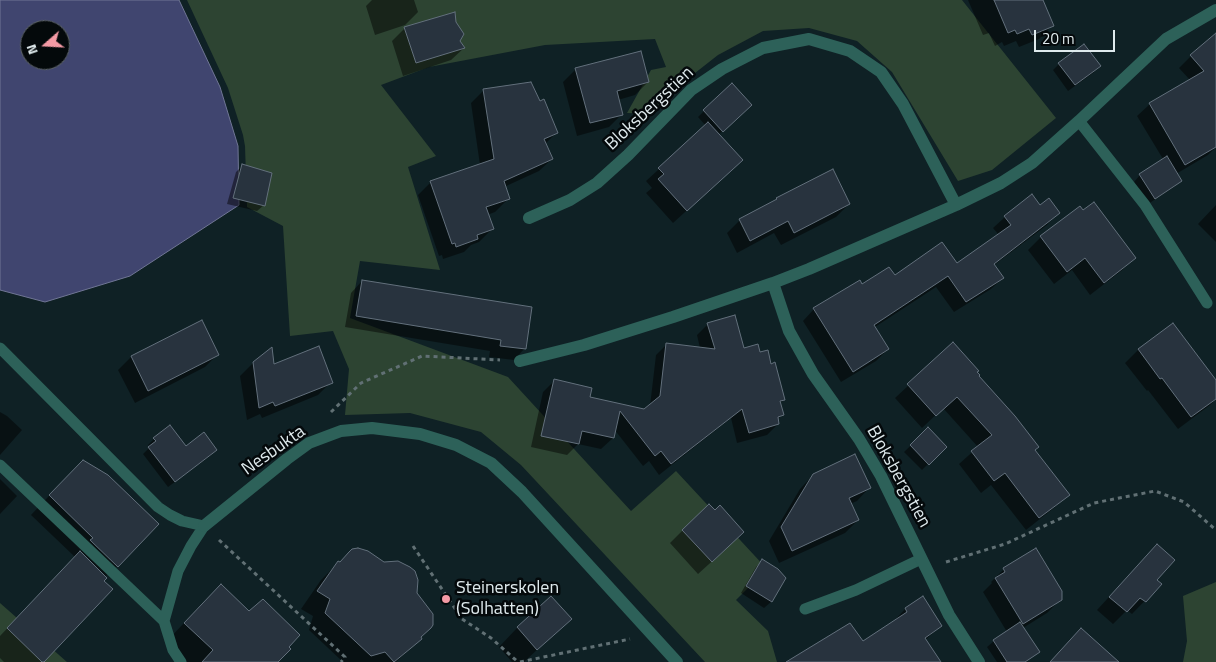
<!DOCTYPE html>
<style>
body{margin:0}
#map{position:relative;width:1216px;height:662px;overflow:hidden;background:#0f2125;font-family:"Titillium Web",sans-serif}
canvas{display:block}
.north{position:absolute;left:20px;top:20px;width:50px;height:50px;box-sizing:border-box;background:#04090b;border:1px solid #5c6365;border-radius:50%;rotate:251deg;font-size:14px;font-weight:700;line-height:20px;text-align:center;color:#dfeaed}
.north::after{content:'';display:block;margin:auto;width:18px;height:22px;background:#f49aa5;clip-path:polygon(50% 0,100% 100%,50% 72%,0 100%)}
.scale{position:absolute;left:1034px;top:30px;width:81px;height:22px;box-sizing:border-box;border:2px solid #dfeaed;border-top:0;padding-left:6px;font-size:15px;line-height:18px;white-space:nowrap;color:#dfeaed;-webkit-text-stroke:4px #04090b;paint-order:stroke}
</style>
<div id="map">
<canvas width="1216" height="662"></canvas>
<div class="north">N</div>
<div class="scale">20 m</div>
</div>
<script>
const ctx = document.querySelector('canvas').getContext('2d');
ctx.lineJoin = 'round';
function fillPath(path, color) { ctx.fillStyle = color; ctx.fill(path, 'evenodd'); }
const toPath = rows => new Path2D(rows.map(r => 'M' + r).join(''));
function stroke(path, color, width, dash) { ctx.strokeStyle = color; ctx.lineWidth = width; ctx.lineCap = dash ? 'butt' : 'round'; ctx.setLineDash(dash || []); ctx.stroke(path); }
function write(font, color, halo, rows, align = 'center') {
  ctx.font = font + ' "Titillium Web",sans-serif'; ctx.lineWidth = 5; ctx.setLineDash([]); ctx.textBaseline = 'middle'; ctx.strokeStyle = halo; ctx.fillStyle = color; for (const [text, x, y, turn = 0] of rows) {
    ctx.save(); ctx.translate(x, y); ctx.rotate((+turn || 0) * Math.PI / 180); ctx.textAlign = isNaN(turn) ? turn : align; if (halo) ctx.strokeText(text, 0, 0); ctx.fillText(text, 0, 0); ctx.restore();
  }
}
const green = toPath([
 [187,0,962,0,1056,118,992,170,958,181,892,72,857,41,809,28,763,31,718,55,681,84,653,114,627,113,651,70,666,67,655,39,545,45,429,67,381,85,436,156,408,167,440,270,360,261,350,318,508,377,631,511,676,471,767,569,736,600,768,631,777,662,705,662,521,465,481,432,410,413,345,415,349,369,333,331,290,336,283,226,247,207,245,146,243,135,228,88],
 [1216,582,1216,662,1183,662,1187,641,1183,596],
 [0,603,67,662,0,662]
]);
const water = toPath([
 [0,0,179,0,220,87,238,146,239,205,130,276,45,302,0,290,0,0],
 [30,30,60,30,60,60,30,60,30,30]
]);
const shadow = toPath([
 [372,0,414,0,418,12,405,25,375,35,366,6],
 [968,0,1042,0,1052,26,1039,39,1019,47,1016,41,1004,46,1002,42,995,46,989,33,983,35],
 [405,28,459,41,464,48,451,60,403,76,392,41],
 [1216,45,1216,147,1208,155,1176,174,1181,181,1174,187,1148,204,1134,182,1140,175,1163,159,1137,116,1150,104,1190,80,1179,68,1191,56],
 [1059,64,1099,66,1093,73,1068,91,1053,70],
 [576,69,648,82,635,95,618,100,622,114,609,127,577,136,563,82],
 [484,90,540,103,557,132,545,144,552,159,539,171,504,187,508,199,495,212,487,215,492,229,479,242,471,245,464,252,443,259,442,255,439,256,418,195,431,182,480,165,471,103],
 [704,111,744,111,718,135,728,173,673,223,646,193,652,188,646,181,706,126,698,117],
 [242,166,264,205,257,211,227,204,236,172],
 [849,204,836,217,781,245,774,233,737,253,727,233,740,220],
 [1216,205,1216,242,1198,224],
 [1040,206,1058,213,1047,225,994,265,1003,278,991,289,954,312,936,287,875,327,888,349,876,361,841,382,803,321,814,309,862,285,894,277,957,265,999,235,993,228,1005,217],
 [1041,237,1134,258,1121,271,1090,295,1072,270,1054,284,1028,250],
 [362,281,525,348,514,360,489,357,490,351,345,327,351,293],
 [201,322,218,354,205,367,135,403,118,370,131,357],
 [708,324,743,349,759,354,770,365,784,399,780,403,782,415,777,420,778,424,767,435,737,443,731,418,659,475,649,461,643,466,614,429,613,438,601,449,578,444,567,455,531,447,543,392,554,381,589,398,644,410,650,406,656,355,667,344,700,348,697,335],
 [1172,325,1216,382,1216,399,1210,405,1178,429,1148,390,1147,391,1125,363,1138,350],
 [953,344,976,372,1068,494,1055,507,1026,530,991,485,981,493,959,464,978,447,943,408,922,428,895,398],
 [253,363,273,366,331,382,318,395,262,418,260,414,247,420,240,376],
 [0,412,7,416,22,430,0,455],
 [928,429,945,447,922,470,904,452],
 [154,439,186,448,216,450,210,456,168,487,143,454,150,447,148,445],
 [813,475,869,488,857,501,850,504,858,520,845,533,779,563,769,541,800,489],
 [0,479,17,496,0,514],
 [64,480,117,566,105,577,42,662,4,662,0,658,0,636,75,557,31,515],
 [683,530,730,545,698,574,670,543],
 [1144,559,1155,580,1161,584,1132,614,1127,610,1113,624,1097,610],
 [762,561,785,578,771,602,764,608,741,593,756,567],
 [338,563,416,593,420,639,396,662,343,662,309,630,313,616,301,609,321,580],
 [1004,569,1061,599,1047,613,1023,628,1039,652,1026,662,997,662,987,647,994,641,1007,632,983,592,992,583,991,582],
 [551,598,570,619,524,662,512,662,499,647,517,628],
 [922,598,941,626,925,640,937,662,794,662,862,643,894,621,905,609],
 [202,604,272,662,187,662,166,642]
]);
const building = toPath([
 [994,0,1043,0,1054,26,1032,35,1029,29,1017,34,1015,30,1008,33,994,0],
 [455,12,456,22,464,34,460,41,465,48,416,63,404,27,455,12],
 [1216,33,1216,147,1185,165,1149,103,1204,71,1190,55,1216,33],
 [1084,44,1101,66,1075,85,1058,63,1084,44],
 [641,51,649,82,617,91,623,115,590,123,575,68,641,51],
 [531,82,540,101,544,99,558,133,544,139,553,159,504,181,510,199,486,207,494,229,477,235,478,239,456,247,455,243,452,244,430,181,494,159,483,89,531,82],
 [732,83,752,105,723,132,703,110,732,83],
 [708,122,743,160,687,211,658,179,664,174,658,168,708,122],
 [1167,156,1182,181,1155,199,1139,174,1167,156],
 [242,164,272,173,265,206,233,198,242,164],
 [833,169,850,204,794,233,788,221,750,241,739,219,777,199,776,198,833,169],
 [1032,194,1040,205,1049,198,1060,213,994,264,1004,278,966,302,948,276,874,325,889,349,853,372,813,308,860,280,862,284,889,267,895,275,942,242,957,263,1011,225,1004,216,1032,194],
 [1094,202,1136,258,1104,283,1085,258,1067,272,1040,236,1080,206,1083,210,1094,202],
 [362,280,532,307,526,349,500,346,501,340,356,316,362,280],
 [735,315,744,348,758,344,760,352,768,350,771,364,775,362,785,400,780,401,784,415,778,417,779,424,749,433,742,409,671,464,661,451,655,456,620,411,614,438,582,431,579,444,541,436,554,379,592,388,590,397,644,409,660,396,666,343,715,349,707,323,735,315],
 [202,320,219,355,148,391,131,356,202,320],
 [1173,323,1216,380,1216,399,1191,417,1162,378,1160,379,1138,349,1173,323],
 [953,342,979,371,977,372,980,375,979,376,1015,416,1039,447,1035,450,1070,495,1039,518,1005,473,994,481,971,451,992,435,957,397,936,416,907,384,953,342],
 [319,346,333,383,275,406,273,402,259,408,253,362,272,347,274,364,319,346],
 [170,425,186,446,204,432,217,450,175,482,148,447,156,441,153,438,170,425],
 [928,427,947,447,929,465,910,445,928,427],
 [855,454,871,488,849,498,859,520,792,551,781,527,813,474,855,454],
 [83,460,108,475,159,524,118,567,90,540,93,538,49,495,83,460],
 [709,504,715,510,720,505,744,532,712,562,682,530,709,504],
 [1157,544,1175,560,1157,580,1162,584,1146,602,1140,598,1127,612,1109,597,1157,544],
 [358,548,368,551,384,562,398,561,410,567,415,571,418,580,417,593,433,614,433,625,431,628,421,637,422,639,394,662,385,652,371,656,325,613,330,599,317,591,338,561,340,562,349,552,352,549,358,548],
 [1036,548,1062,591,1062,600,1023,624,995,578,1005,572,1003,568,1036,548],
 [80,551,107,578,104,581,113,589,44,662,42,662,7,628,80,551],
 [762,559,778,569,786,578,772,602,746,586,762,559],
 [221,584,249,611,263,599,300,635,289,647,291,649,278,662,202,662,213,650,184,623,221,584],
 [551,596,572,619,537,650,517,627,551,596],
 [923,596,942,626,925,638,941,662,786,662,850,623,863,641,907,612,905,608,923,596],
 [1020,622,1040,652,1025,662,1007,662,993,640,1020,622],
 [1081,628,1119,662,1050,662,1081,628]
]);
const path = toPath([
 [331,412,361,383,422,356,500,360],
 [219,540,345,657,341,662],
 [413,546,462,619,491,638,518,662],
 [946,562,1005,544,1094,503,1155,491,1184,502,1216,530],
 [520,662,630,639]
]);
const service = toPath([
 [1079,121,1145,205,1207,303],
 [0,348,158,507,170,515,182,521,204,526,191,546,178,571,164,621,173,650,181,662],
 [0,465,164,621],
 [805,609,856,590,921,559]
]);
const minor = toPath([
 [529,218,570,200,597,183,628,155,691,90,722,69,763,48,809,39,850,51,881,72,903,104,956,205],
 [520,361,584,345,673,317,773,283],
 [204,526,287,459,309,443,341,431,372,428,420,434,456,445,491,463,522,492,677,662],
 [979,662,949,615,881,476,859,439,813,374,789,331,773,283,809,269,956,205,1001,183,1032,163,1079,121,1166,39,1216,10]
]);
const markers = [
 [446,599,5,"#f49aa5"]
];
const streetNames = [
 ["Bloksbergstien",650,109,-43],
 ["Nesbukta",274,451,-35],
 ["Bloksbergstien",898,477,61]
];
const poiNames = [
 ["Steinerskolen",456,589],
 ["(Solhatten)",456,610]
];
fillPath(green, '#2d4432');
fillPath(water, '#40456f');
stroke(water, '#707695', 1);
fillPath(shadow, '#0007');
fillPath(building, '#28333e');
stroke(building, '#63707c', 1);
stroke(path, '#617074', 3, [4, 4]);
stroke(service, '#2d6159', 11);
stroke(minor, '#2d6159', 12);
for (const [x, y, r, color] of markers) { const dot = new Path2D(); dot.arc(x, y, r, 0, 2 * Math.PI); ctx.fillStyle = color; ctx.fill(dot); stroke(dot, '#04090b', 2); }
write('18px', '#dfeaed', '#04090b', streetNames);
write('18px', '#dfeaed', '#04090b', poiNames, 'left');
</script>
